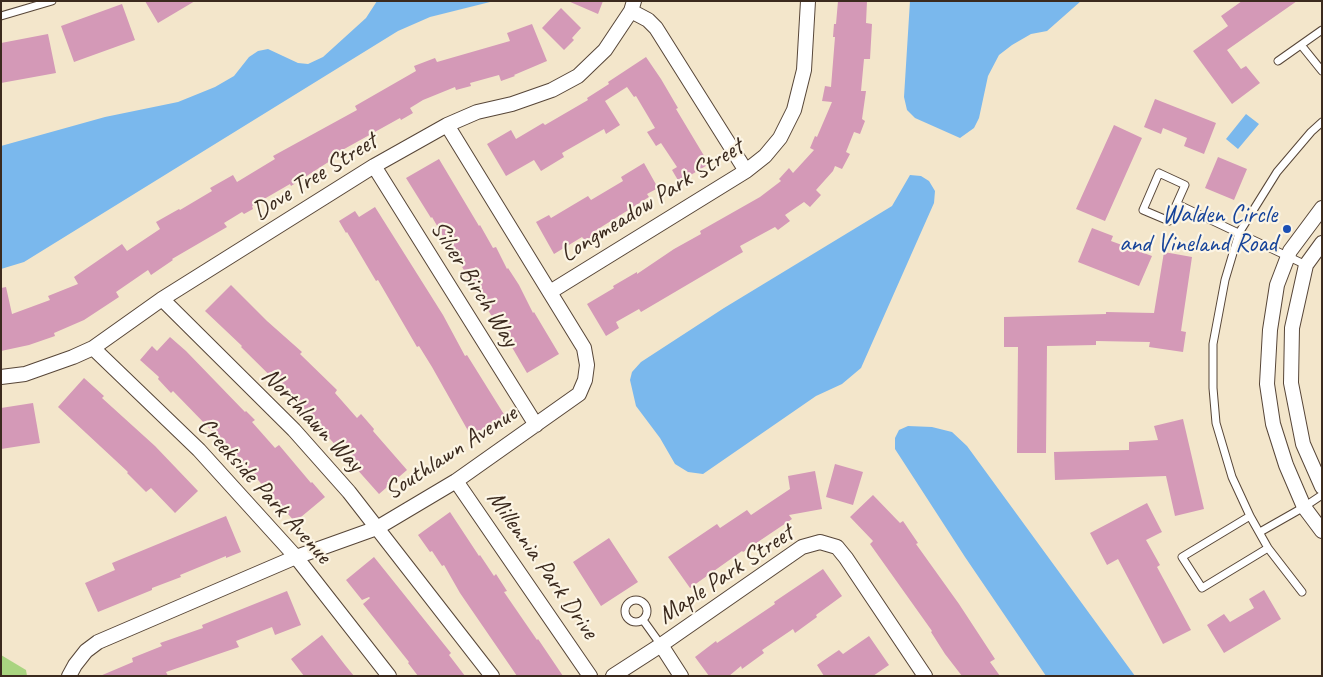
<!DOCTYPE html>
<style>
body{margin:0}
#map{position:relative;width:1323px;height:677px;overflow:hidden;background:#f3e6cb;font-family:Caveat,sans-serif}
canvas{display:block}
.frame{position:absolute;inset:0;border:2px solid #3b2a1e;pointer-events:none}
</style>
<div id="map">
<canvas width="1323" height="677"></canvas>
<div class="frame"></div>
</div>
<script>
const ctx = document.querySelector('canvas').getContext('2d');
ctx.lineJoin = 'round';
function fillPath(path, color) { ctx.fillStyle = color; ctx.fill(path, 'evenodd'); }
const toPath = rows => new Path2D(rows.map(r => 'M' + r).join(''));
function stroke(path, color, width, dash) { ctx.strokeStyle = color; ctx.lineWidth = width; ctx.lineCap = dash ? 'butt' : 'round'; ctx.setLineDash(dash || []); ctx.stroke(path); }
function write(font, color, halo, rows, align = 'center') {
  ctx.font = font + ' Caveat,sans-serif'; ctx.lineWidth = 4.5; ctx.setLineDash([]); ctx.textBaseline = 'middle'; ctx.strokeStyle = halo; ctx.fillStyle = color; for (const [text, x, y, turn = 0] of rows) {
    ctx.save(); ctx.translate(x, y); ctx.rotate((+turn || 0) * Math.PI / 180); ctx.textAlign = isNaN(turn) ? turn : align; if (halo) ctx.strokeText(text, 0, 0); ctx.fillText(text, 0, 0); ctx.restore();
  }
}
const green = toPath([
 [1,655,26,670,27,676,1,676]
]);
const water = toPath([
 [377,1,494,1,430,17,398,31,24,262,1,269,1,146,105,117,178,102,215,87,234,76,249,57,258,51,268,49,298,63,308,64,323,57,366,18],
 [910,1,1081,1,1047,31,1031,34,1012,45,999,55,988,76,979,118,974,128,960,138,915,118,907,110,904,97],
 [1246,114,1259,124,1238,149,1226,139],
 [910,175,921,176,929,181,935,191,934,203,861,368,842,384,816,396,703,474,688,472,675,464,660,438,636,406,630,380,632,372,641,362,724,308,892,206],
 [908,426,932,427,952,432,967,446,1135,676,1046,676,965,557,895,449,895,438,899,430]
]);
const building = toPath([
 [145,1,195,1,158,23],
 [568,1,603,1,598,14],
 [838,1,867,1,866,23,872,24,870,59,864,59,861,91,866,91,862,119,865,121,860,134,854,132,846,152,850,154,842,169,835,166,833,171,816,190,821,195,810,207,804,202,785,215,790,221,778,230,775,227,740,246,743,252,641,312,639,309,616,322,619,328,606,336,587,304,614,288,613,286,637,272,637,274,674,249,701,234,700,231,760,197,781,181,779,179,789,168,793,173,814,150,810,148,815,136,817,137,832,102,822,101,825,86,831,87,835,37,833,37,834,24,836,24],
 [1242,1,1297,1,1227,50,1241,69,1246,66,1260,83,1232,104,1193,51,1228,26,1221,16],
 [122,4,135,40,74,62,61,26],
 [561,8,581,28,572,38,574,40,564,50,542,28],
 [532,24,547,61,514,75,515,76,501,81,499,75,470,83,471,86,456,90,455,87,423,100,410,108,413,113,401,120,400,118,328,158,330,161,291,186,290,184,252,206,253,209,244,214,242,212,224,223,227,227,172,259,173,260,151,275,148,270,116,292,119,297,84,320,54,333,55,336,29,345,1,351,1,288,6,287,12,314,50,300,48,296,78,284,74,277,122,244,127,251,160,229,156,222,179,209,180,210,212,191,210,188,233,175,237,182,275,159,273,156,357,110,355,106,416,71,414,66,435,58,437,62,510,41,507,33],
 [48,34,56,73,1,83,1,43],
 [646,57,661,79,678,108,676,109,709,164,679,182,672,170,677,167,661,143,656,146,647,132,655,128,636,96,634,97,627,87,605,101,620,125,606,134,604,129,562,153,564,157,541,171,534,160,506,176,487,144,511,130,516,139,543,123,545,125,588,100,587,98,609,84,608,82],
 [1155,99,1216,123,1204,154,1184,146,1187,138,1163,128,1161,134,1144,127],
 [1114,125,1142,138,1105,221,1076,209],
 [1218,157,1247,169,1234,200,1205,188],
 [439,159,479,226,480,225,493,248,496,247,507,269,508,268,519,285,533,313,534,312,559,354,527,373,499,325,498,326,469,280,459,261,458,262,432,217,431,218,406,178],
 [644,163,658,188,647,194,649,197,595,231,597,234,585,241,582,237,554,254,536,222,549,215,551,218,588,196,591,200,623,181,621,177],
 [375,207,443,315,465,356,467,355,505,416,471,436,432,367,419,346,417,347,378,280,376,281,347,232,346,233,339,221,355,211,359,217],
 [1092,228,1113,236,1111,241,1152,256,1139,286,1078,262],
 [1164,252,1192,257,1181,331,1186,332,1183,352,1149,347,1150,342,1096,341,1096,345,1047,346,1046,453,1017,453,1018,347,1004,347,1004,317,1106,314,1106,312,1154,313],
 [231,285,267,321,302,352,300,354,337,390,335,393,357,418,361,414,374,429,373,431,407,470,379,494,314,421,315,420,241,347,242,346,205,311],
 [170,337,186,351,245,412,246,411,255,420,252,422,275,448,279,445,311,483,312,482,325,497,295,522,244,464,173,391,171,393,158,379,159,377,140,360,152,346,157,351],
 [84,378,104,396,102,398,155,446,198,491,175,513,151,488,146,492,127,473,128,472,58,407],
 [33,403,40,443,1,449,1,408],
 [1183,419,1204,509,1175,516,1166,476,1055,480,1054,452,1129,450,1129,442,1158,440,1154,426],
 [835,464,863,472,853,505,826,497],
 [815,471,822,509,789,515,792,519,743,552,742,551,690,588,668,557,717,524,720,528,747,510,751,515,790,489,788,476],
 [873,495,900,523,903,521,918,543,916,544,959,604,995,659,990,662,1000,676,962,676,945,654,931,632,932,631,870,544,873,541,850,517],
 [1147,503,1162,532,1146,540,1160,565,1157,567,1191,630,1163,644,1118,559,1107,565,1090,533],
 [450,512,479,556,480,555,494,576,496,574,507,591,504,592,537,640,538,639,563,676,517,676,460,593,444,565,442,566,432,551,430,552,418,535],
 [226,516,241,552,226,558,226,556,180,575,181,577,152,588,152,590,98,612,85,583,115,570,112,563],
 [609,538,638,582,601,606,573,562],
 [374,557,451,653,449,655,465,676,418,676,408,663,409,662,363,604,370,598,369,597,362,600,346,580],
 [823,569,842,596,816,615,817,617,795,633,793,629,762,650,764,653,742,669,741,666,729,676,709,676,695,657,716,641,717,643,775,604,774,602],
 [1264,590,1281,619,1224,653,1207,625,1224,614,1230,622,1254,608,1249,599],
 [287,591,301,625,275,635,272,627,236,641,239,647,166,672,168,676,100,676,133,662,132,658,162,646,160,643,203,628,202,625],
 [322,635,345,665,354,676,304,676,291,659],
 [869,636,889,665,873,676,824,676,817,665,839,650,843,654]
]);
const lane = toPath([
 [1,16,52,1],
 [1301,45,1322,71],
 [1278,61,1322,30],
 [1159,173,1185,185,1169,221,1143,210,1159,173],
 [1177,204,1306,265],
 [1250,516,1182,557,1202,588,1268,548],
 [1260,532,1304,507,1322,495],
 [1302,592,1268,548,1250,516,1232,477,1216,423,1213,388,1213,344,1225,280,1239,233,1277,172,1311,132,1322,122],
 '625 611a11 11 0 1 1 22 0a11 11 0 1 1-22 0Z',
 [643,620,661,645]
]);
const street = toPath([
 [631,11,648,20,656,28,746,171],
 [374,166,536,425],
 [1322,208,1290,251,1277,285,1270,330,1267,384,1273,424,1286,465,1304,507,1322,531],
 [1322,243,1306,265,1292,328,1291,383,1303,444,1322,487],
 [550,292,746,171,765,156,780,138,794,110,804,70,808,1],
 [162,299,294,430,349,492,492,676],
 [93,348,199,450,296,557,389,676],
 [1,377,25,374,73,357,93,348,162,299,374,166,447,125,477,112,512,104,552,90,578,76,605,50,631,11,634,1],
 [456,481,590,676],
 [661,645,681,676],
 [69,676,75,665,86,651,98,642,296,557,377,528,456,481,579,394,585,380,587,365,584,348,447,125],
 [613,676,661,645,802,547,820,542,837,547,846,558,925,676]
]);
const markers = [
 [1287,229,5,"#1a4fb4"]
];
const streetNames = [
 ["Dove Tree Street",315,177,-32],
 ["Longmeadow Park Street",652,201,-32],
 ["Silver Birch Way",474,284,58],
 ["Northlawn Way",312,420,46],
 ["Southlawn Avenue",451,453,-33],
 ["Creekside Park Avenue",264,491,48],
 ["Millennia Park Drive",542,565,55],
 ["Maple Park Street",726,575,-34]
];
const transitNames = [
 ["Walden Circle",1277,215],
 ["and Vineland Road",1277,244]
];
fillPath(green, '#a9d480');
fillPath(water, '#7ab8ed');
fillPath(building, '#d499b7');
stroke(lane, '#574638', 9);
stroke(street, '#574638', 16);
stroke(lane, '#fff', 7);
stroke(street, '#fff', 14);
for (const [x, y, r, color] of markers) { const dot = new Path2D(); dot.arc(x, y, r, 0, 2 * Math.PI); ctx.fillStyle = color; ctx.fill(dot); stroke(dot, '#fcf5e5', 2); }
write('25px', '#3b2a1e', '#fcf5e5', streetNames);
write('25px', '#164399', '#fcf5e5', transitNames, 'right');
</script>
